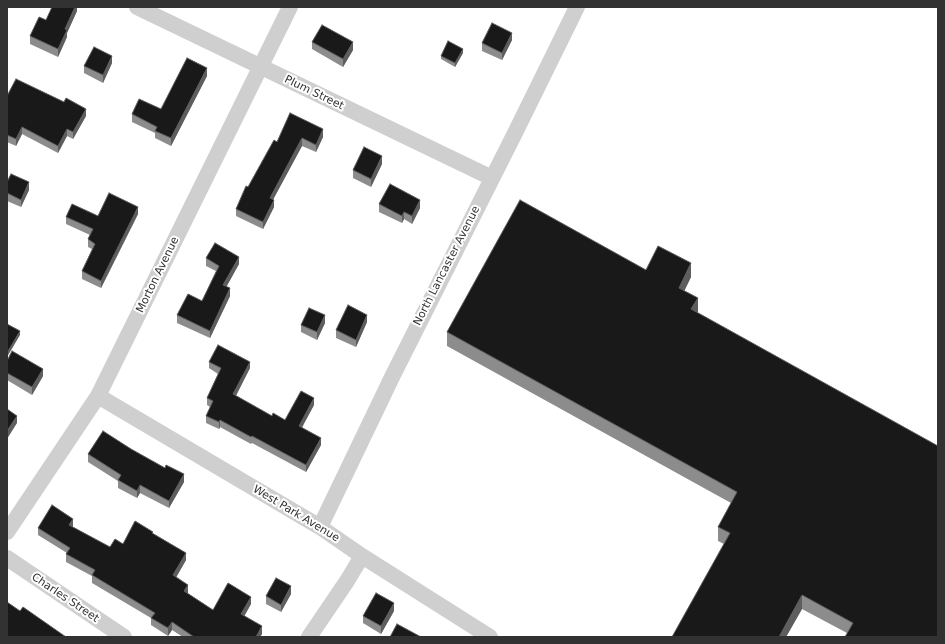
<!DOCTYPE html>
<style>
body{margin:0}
#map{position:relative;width:945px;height:644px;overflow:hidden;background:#fff;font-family:"DejaVu Sans",sans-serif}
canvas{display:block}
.frame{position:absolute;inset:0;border:8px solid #323232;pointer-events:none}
</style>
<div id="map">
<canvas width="945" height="644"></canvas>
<div class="frame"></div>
</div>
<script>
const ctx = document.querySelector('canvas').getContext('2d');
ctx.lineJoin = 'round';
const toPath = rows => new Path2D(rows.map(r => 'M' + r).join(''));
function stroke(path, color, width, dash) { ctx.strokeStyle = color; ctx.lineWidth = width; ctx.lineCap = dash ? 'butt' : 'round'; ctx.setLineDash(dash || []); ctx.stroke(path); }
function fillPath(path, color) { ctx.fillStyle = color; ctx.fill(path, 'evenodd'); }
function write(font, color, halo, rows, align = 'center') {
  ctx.font = font + ' "DejaVu Sans",sans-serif'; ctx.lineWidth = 4; ctx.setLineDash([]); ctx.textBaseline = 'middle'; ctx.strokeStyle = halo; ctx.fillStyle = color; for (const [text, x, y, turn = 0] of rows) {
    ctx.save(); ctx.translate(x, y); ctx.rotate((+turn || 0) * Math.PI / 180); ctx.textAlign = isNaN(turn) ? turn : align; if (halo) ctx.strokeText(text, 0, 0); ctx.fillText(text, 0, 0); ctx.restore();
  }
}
const street = toPath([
 [137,7,492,178],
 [98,396,320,527,362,556,490,637],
 [320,527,393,375,515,133,577,7],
 [7,532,98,396,290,7],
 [7,558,124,637],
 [309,637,347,581,362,556]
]);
const wall = toPath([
 [77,7,77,11,67,33,67,37,58,57,30,44,30,36,46,20],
 [512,40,502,60,482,51,482,43],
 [312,42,353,50,343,67,312,49],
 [463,53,455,67,441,59,441,56],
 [112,63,103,83,84,73,84,66],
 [207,76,171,146,155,138,155,133,132,122,132,114,161,109],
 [7,96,86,116,73,139,67,136,58,153,22,134,16,146,7,142],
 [290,113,323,137,316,152,302,146,273,200,274,207,263,229,236,216,236,209,277,142],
 [382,164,371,187,353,178,353,170],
 [7,182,29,190,21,207,7,201],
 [379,204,420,208,412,224,404,219,402,223,379,212],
 [138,214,101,288,82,279,82,271,92,249,88,247,88,239,90,235,66,224,66,217],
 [206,258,239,264,226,287,230,296,210,338,177,323,177,315,202,301,216,271,206,266],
 [646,270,691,277,684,291,697,313,938,637,847,633,802,609,786,637,672,637,724,544,718,541,718,527,731,503,447,346,447,332],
 [367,322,356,347,336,338,336,330],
 [325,323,317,340,301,332,301,325],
 [7,361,43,376,32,395,7,380],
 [209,362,250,368,236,396,272,416,285,420,314,405,302,427,321,445,306,472,252,443,251,444,220,427,219,429,206,423,206,416,210,407,207,405,207,398,218,374,209,368],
 [88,454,184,482,169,508,140,493,137,498,118,488,118,481,88,462],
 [73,526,73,527,110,547,153,534,186,560,176,577,187,593,213,610,251,604,244,616,262,634,260,637,183,637,172,630,168,636,151,625,151,618,92,583,92,576,66,562,66,554,67,553,38,535,38,528],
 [291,594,281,612,266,604,266,596],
 [394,611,381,634,363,623,363,616]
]);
const shadedWall = toPath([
 [75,7,77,7,77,11,67,33,67,37,58,57,58,49,65,29],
 [512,33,512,40,502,60,502,53],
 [353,42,353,50,343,67,343,59],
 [463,49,463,53,455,67,455,63],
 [112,56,112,63,103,83,103,75],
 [207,68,207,76,171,146,171,138],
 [86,109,86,116,73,139,73,132],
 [22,127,22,134,16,146,16,139],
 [67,129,67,136,58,153,58,146],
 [323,129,323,137,316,152,316,145],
 [302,138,302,146,270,205,270,198],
 [382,156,382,164,371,187,371,179],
 [29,182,29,190,21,207,21,200],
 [274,200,274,207,263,229,263,222],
 [420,200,420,208,412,224,412,216],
 [138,207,138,214,101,288,101,281],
 [404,212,404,219,402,223,402,216],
 [239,257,239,264,223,293,223,285],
 [691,263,691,277,679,302,679,288],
 [230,288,230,296,210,338,210,331],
 [698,298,698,312,691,324,691,309],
 [325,315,325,323,317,340,317,332],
 [367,315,367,322,356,347,356,340],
 [20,331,20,335,7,357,7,353],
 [250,362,250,368,233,401,233,394],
 [43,369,43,376,32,395,32,387],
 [314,398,314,405,299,433,299,426],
 [17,416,17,423,7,439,7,431],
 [220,420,220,427,219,429,219,422],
 [321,438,321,445,306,472,306,465],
 [184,474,184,482,169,508,169,501],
 [140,485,140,493,137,498,137,491],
 [73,519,73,526,69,533,69,525],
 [186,553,186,560,173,583,173,575],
 [188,585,188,593,184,598,184,591],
 [291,586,291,594,281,612,281,605],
 [802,595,802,609,786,637,779,637],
 [251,597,251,604,241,622,241,614],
 [394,603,394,611,381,634,381,626],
 [172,622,172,630,168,636,168,628],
 [262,626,262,634,260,637,256,637]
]);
const building = toPath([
 [52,7,75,7,65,29,67,30,58,49,30,36,39,17,46,20,52,7],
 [492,23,512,33,502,53,482,43,492,23],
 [322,25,353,42,343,59,312,42,322,25],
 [448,41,463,49,455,63,441,56,448,41],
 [94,47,112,56,103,75,84,66,94,47],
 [187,58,207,68,171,138,155,131,157,127,132,114,139,99,161,109,187,58],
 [16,79,64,102,66,98,86,109,73,132,67,129,58,146,22,127,16,139,7,135,7,96,16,79],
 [290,113,323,129,316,145,302,138,270,198,274,200,263,222,236,209,246,186,248,187,274,140,277,142,290,113],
 [364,147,382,156,371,179,353,170,364,147],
 [11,174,29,182,21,200,7,193,7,182,11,174],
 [390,184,420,200,412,216,404,212,402,216,379,204,390,184],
 [109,193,138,207,101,281,82,271,95,244,88,239,93,229,66,217,72,204,98,216,109,193],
 [520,200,646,270,658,246,691,263,679,288,698,298,691,309,938,446,938,637,845,637,853,623,802,595,779,637,672,637,730,533,718,527,737,492,447,332,520,200],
 [215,243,239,257,223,285,230,288,210,331,177,315,188,294,202,301,219,266,206,258,215,243],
 [348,305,367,315,356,340,336,330,348,305],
 [309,308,325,315,317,332,301,325,309,308],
 [7,324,20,331,7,353,7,324],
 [218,345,250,362,233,394,272,416,273,413,285,420,301,391,314,398,299,426,321,438,306,465,252,436,251,437,220,420,219,422,206,416,213,401,207,398,221,368,209,362,218,345],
 [12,351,43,369,32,387,7,373,7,361,12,351],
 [7,409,17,416,7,431,7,409],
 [103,431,131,449,165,468,166,465,184,474,169,501,140,485,137,491,118,480,121,475,88,454,103,431],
 [52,505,73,519,69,525,110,547,115,539,123,544,135,521,153,532,152,533,186,553,173,575,188,585,184,591,213,610,228,583,251,597,241,614,262,626,256,637,194,637,172,622,168,628,151,618,155,613,92,575,95,570,66,554,70,548,38,528,52,505],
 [276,578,291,586,281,605,266,596,276,578],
 [376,593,394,603,381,626,363,616,376,593],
 [7,602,20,611,23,607,66,637,9,637,7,636,7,602],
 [397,624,421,637,390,637,397,624]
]);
const streetNames = [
 ["Plum Street",314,93,26],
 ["North Lancaster Avenue",447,266,-63],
 ["Morton Avenue",158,275,-64],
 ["West Park Avenue",296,514,31],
 ["Charles Street",65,598,34]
];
stroke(street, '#cfcfcf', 16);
fillPath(wall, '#8c8c8c');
fillPath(shadedWall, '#5e5e5e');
fillPath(building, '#191919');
stroke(building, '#5e5e5e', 1);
write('11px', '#323232', '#fff', streetNames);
</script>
